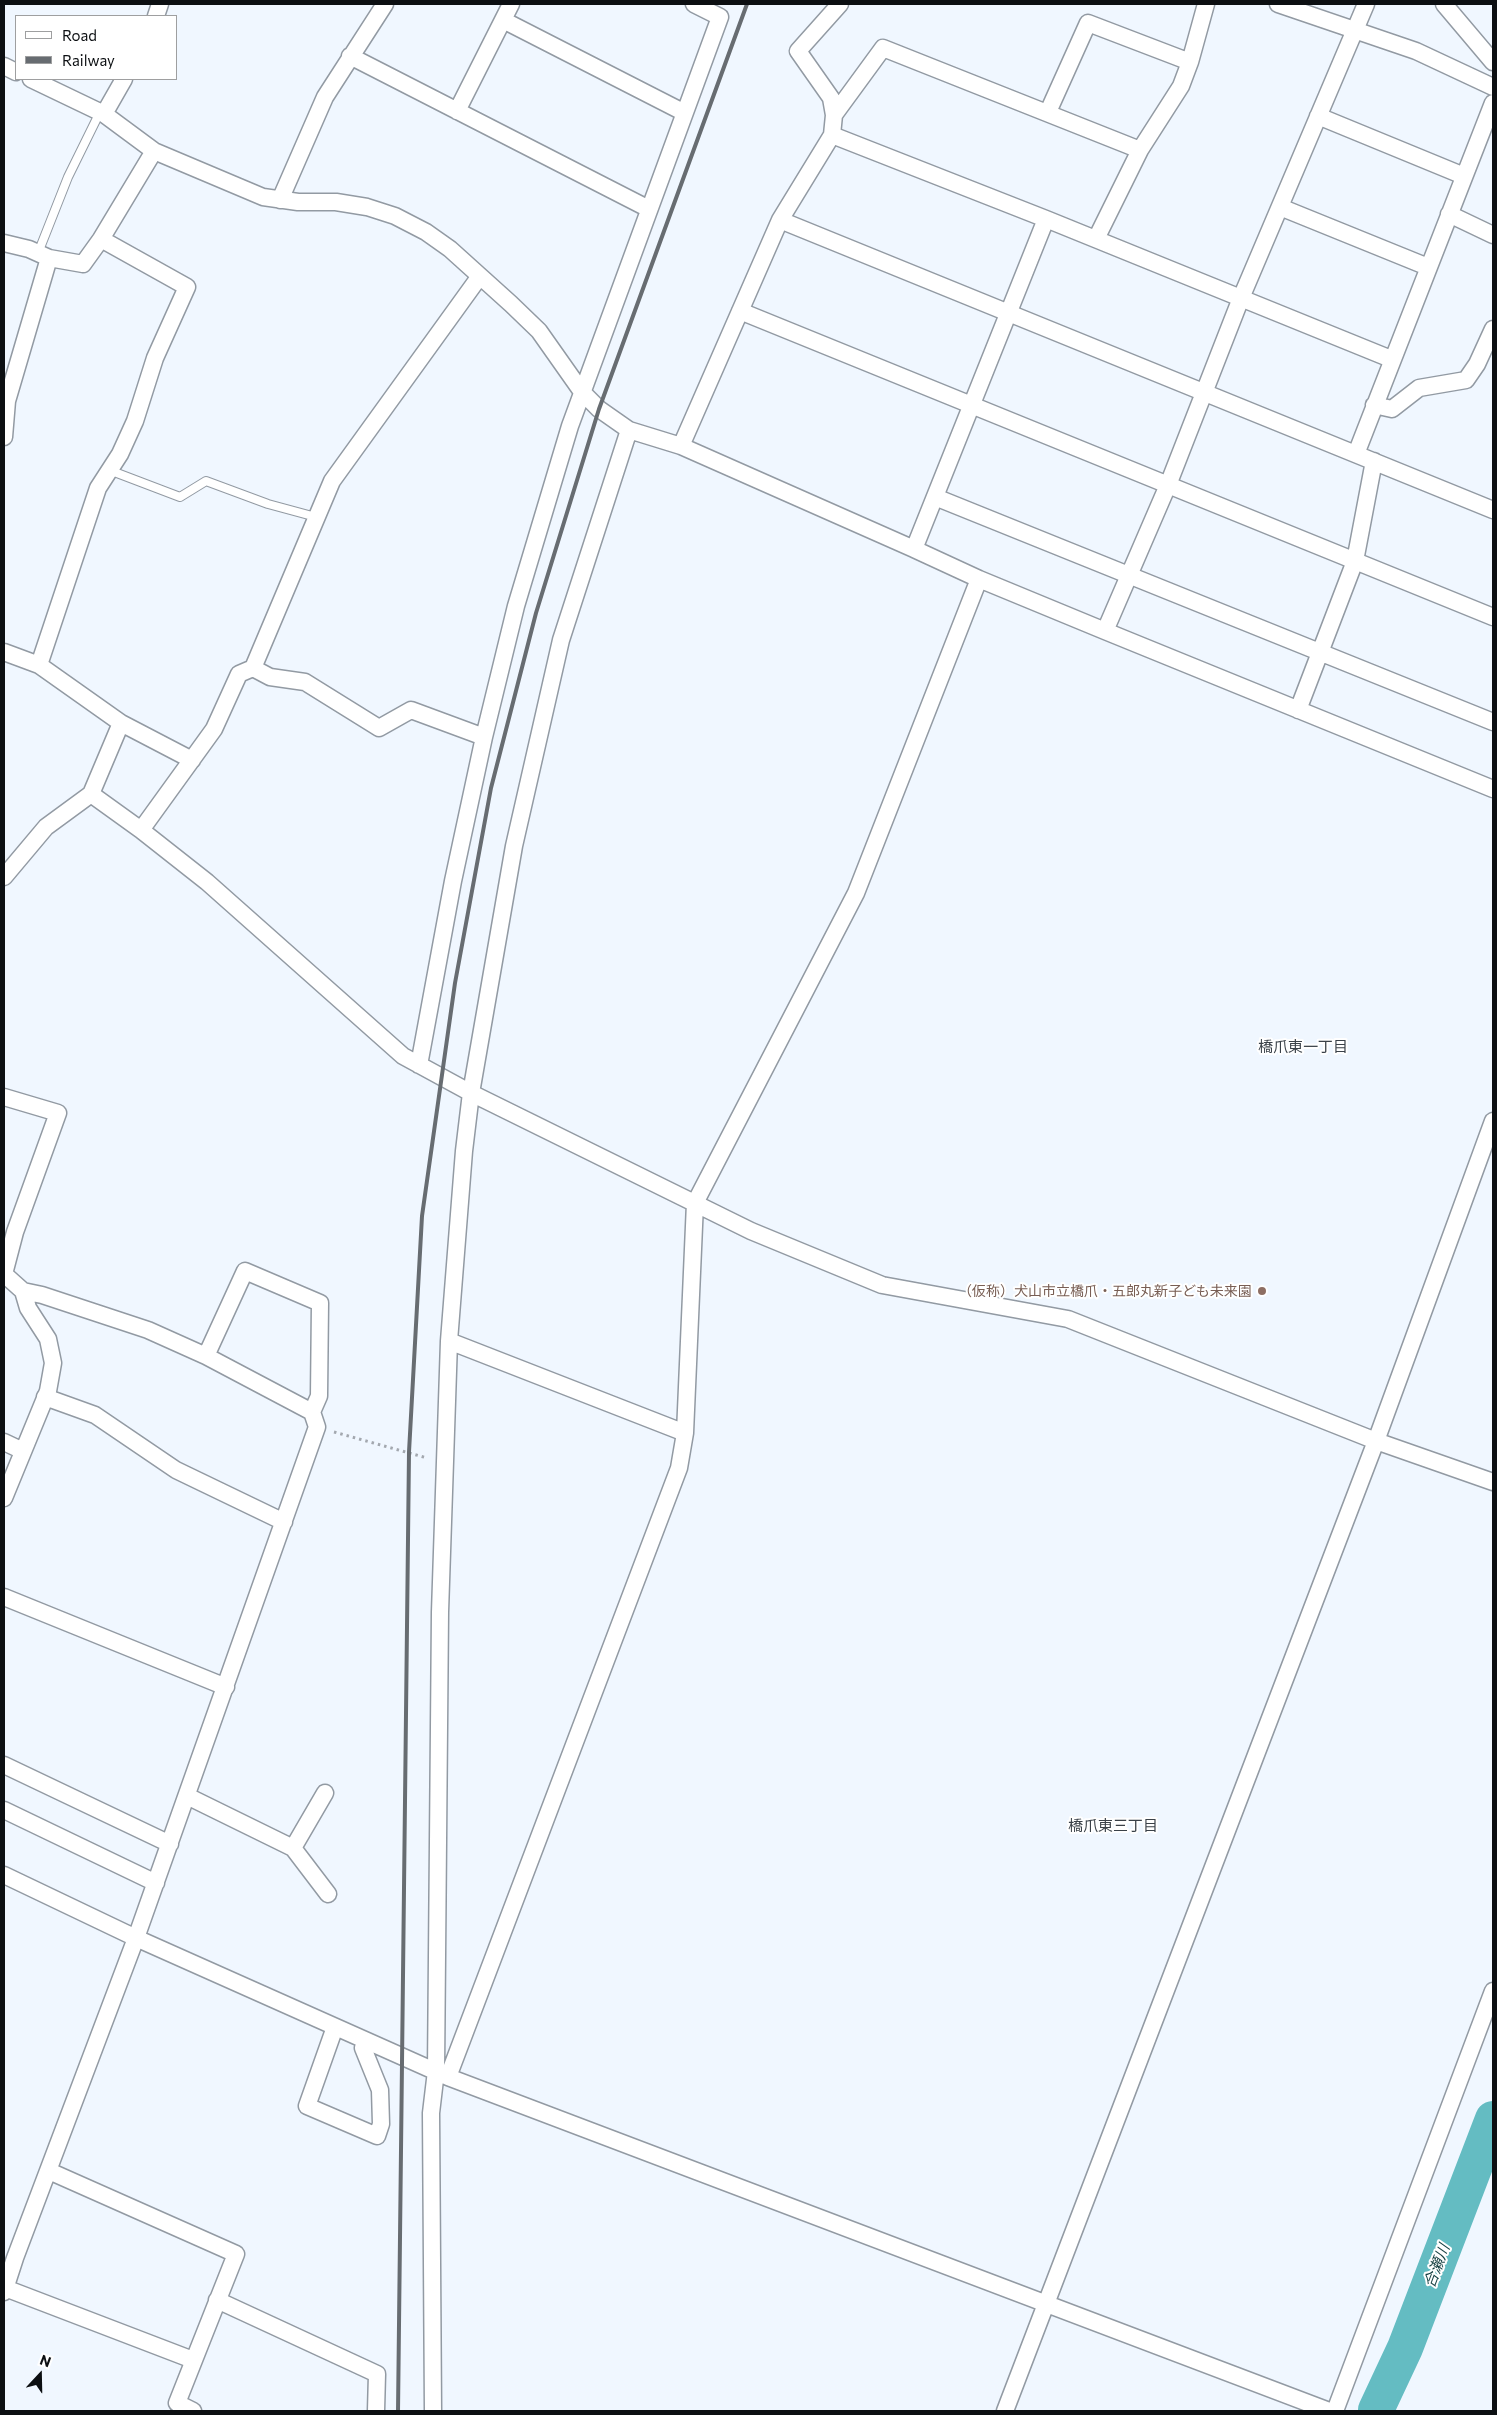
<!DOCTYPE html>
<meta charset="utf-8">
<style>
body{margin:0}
#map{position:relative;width:1497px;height:2415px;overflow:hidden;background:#f0f7ff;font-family:Commissioner,sans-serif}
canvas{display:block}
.frame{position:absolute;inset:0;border:5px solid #0c0f12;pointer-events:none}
.legend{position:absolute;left:15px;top:15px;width:162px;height:65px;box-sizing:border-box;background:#fff;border:1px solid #9e9fa0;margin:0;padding:6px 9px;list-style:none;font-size:15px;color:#0c0f12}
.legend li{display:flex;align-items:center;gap:10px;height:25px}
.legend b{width:25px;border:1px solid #9e9fa0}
.north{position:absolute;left:15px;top:2350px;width:50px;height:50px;-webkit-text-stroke:4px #fff;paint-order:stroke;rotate:21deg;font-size:14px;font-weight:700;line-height:20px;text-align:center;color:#0c0f12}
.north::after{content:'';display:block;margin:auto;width:18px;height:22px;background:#0c0f12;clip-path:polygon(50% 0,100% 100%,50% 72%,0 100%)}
</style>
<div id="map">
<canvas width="1497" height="2415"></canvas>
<div class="frame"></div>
<ul class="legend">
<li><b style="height:6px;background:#fff"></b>Road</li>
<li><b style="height:6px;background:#676c71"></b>Railway</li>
</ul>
<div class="north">N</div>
</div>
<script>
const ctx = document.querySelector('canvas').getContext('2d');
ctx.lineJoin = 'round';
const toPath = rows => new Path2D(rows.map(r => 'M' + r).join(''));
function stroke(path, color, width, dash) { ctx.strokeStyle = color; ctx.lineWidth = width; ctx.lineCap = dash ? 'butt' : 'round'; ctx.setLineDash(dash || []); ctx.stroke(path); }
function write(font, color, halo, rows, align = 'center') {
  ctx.font = font + ' Commissioner,"Noto Sans JP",sans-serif'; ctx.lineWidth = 4; ctx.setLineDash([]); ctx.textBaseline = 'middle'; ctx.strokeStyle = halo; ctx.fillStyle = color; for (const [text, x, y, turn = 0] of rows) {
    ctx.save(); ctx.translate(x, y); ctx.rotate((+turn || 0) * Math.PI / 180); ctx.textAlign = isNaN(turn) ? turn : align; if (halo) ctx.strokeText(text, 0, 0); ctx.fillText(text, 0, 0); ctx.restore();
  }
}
const river = toPath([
 [1376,2410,1405,2348,1493,2119]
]);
const path = toPath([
 [334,1432,427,1458]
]);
const service = toPath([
 [38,253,68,177,100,112],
 [109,470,180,497,206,481,268,504,316,517]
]);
const minor = toPath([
 [1278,4,1416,51,1493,87],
 [1444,4,1493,62],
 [156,16,160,4],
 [503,20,683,112],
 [350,56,649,209],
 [1190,62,1206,4],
 [4,66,16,72],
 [31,79,104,114,154,151,263,197,298,202,336,202,367,207,395,216,426,232,450,249,511,304,539,331,582,392,599,409,629,430,681,446,914,549,1046,219],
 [457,111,511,4],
 [104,114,124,79],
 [834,115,831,98,798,51,840,4],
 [1318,116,1464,176],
 [832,135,1046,219,1391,359],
 [280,200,325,97,385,4],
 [1280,207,1428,267],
 [1449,214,1493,235],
 [780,220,1493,510],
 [1096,239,1140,150],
 [4,243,29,249,49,258,7,401,4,437],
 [49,258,83,264,101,239,154,151],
 [740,311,1493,617],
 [1374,405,1392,409,1419,388,1466,380,1477,364,1493,329],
 [681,446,780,220,832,135,834,115,883,48,1140,150,1181,86,1190,62,1088,23,1048,112],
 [1356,454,1493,103],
 [935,497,1493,722],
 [914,549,979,579,1105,631,1493,789],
 [1105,631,1168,485,1241,298,1366,4],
 [4,652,39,665,121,723,91,794,46,827,4,877],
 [39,665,98,488,120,454,135,421,155,358,187,287,101,239],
 [253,668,270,677,305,682,379,728,411,710,484,737],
 [1298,710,1355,561,1374,461],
 [121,723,192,760],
 [91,794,141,830,207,882,403,1056,471,1093,751,1231,882,1285,1068,1319,1376,1441,1493,1482],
 [141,830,214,729,239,674,253,668,332,481,480,276],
 [419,1065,453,881,484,737,516,606,570,426,720,17,694,4],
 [4,1097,58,1113,15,1232,4,1274],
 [449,1341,685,1433],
 [206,1356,245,1271,320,1303,319,1396,312,1412],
 [45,1397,95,1415,176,1470,284,1522],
 [4,1442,23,1451],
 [4,1498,48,1391,53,1363,48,1339,28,1308,23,1291,4,1274],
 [4,1597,226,1687],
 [4,1765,170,1844],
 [187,1796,293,1848,328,1894],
 [4,1810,156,1883],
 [293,1848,325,1793],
 [4,1875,136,1938,448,2077,1329,2411],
 [335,2027,307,2106,377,2136,381,2124,380,2090,363,2048,365,2040],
 [448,2077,679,1468,685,1433,695,1203,856,893,979,579],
 [49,2171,236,2254,177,2403,193,2411],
 [5,2288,193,2360],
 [4,2292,15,2258,136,1938,317,1427,312,1412,206,1356,148,1330,42,1295,23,1291],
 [217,2300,377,2374,376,2411],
 [433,2411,431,2113,436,2071,440,1612,449,1341,464,1151,471,1093,514,846,561,640,629,430],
 [1005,2411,1376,1441,1493,1121],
 [1335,2411,1493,1991]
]);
const rail = toPath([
 [398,2411,409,1452,422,1216,455,983,491,788,536,613,599,409,747,4]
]);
const markers = [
 [1262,1291,5,"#8d6e63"]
];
const educationNames = [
 ["（仮称）犬山市立橋爪・五郎丸新子ども未来園",1252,1291]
];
const neighbourhoodNames = [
 ["橋爪東一丁目",1303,1047],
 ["橋爪東三丁目",1113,1826]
];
const waterNames = [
 ["合瀬川",1437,2266,-69]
];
stroke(river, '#64bcc2', 36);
stroke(service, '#929aa3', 10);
stroke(minor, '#929aa3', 19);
stroke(path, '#a3a8af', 3, [2.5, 4]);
stroke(service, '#fff', 8);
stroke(minor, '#fff', 16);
stroke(rail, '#676c71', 4);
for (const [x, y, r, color] of markers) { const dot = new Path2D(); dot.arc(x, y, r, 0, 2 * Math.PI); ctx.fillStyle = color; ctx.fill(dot); stroke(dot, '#fff', 2); }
write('14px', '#785e54', '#fff', educationNames, 'right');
write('15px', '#3a4148', '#fff', neighbourhoodNames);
write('italic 15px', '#153f41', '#fff', waterNames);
</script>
